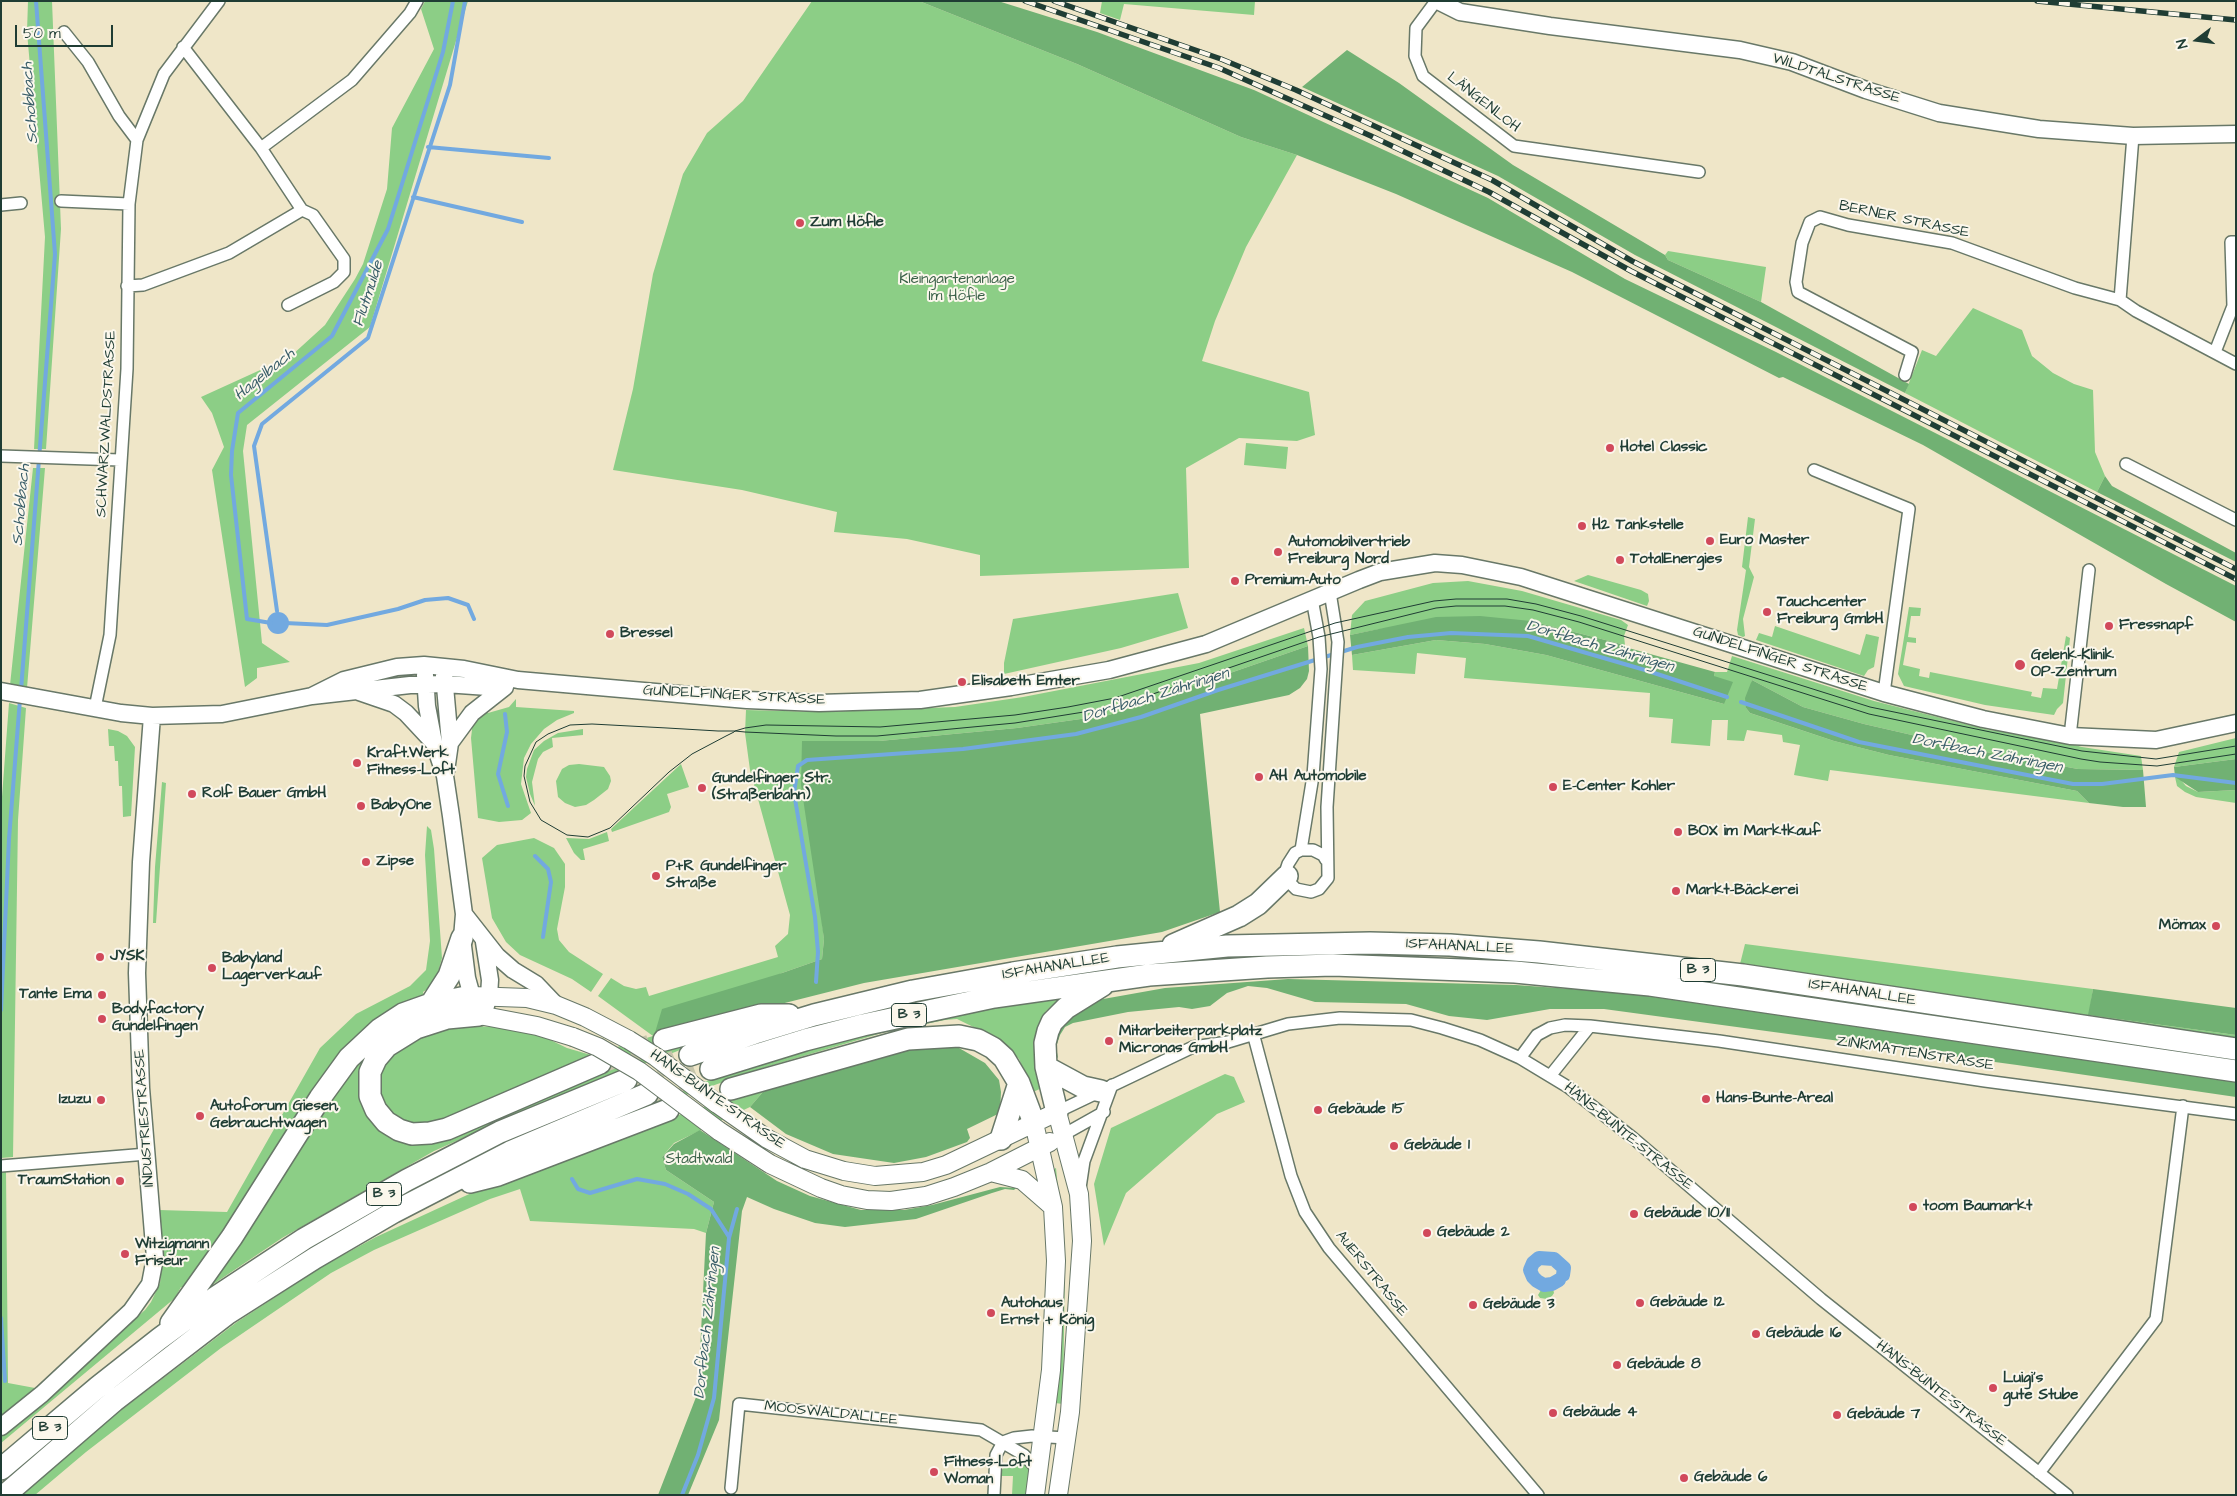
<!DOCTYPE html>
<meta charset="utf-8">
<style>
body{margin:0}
#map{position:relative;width:2237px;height:1496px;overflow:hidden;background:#efe6c8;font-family:"Architects Daughter",sans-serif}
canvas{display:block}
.frame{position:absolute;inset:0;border:2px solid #1f3d34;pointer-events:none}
.north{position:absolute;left:2172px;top:15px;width:50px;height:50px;-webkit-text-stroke:4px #fbf7ec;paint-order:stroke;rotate:255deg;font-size:14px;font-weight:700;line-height:20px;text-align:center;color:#1f3d34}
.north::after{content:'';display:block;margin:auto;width:18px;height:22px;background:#1f3d34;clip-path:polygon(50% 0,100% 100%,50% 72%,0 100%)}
.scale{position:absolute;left:15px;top:25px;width:98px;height:22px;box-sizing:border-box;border:2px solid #1f3d34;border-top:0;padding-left:6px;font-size:15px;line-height:18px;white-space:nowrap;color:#1f3d34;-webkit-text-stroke:4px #fbf7ec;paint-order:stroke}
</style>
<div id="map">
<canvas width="2237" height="1496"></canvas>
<div class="frame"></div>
<div class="north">N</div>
<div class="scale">50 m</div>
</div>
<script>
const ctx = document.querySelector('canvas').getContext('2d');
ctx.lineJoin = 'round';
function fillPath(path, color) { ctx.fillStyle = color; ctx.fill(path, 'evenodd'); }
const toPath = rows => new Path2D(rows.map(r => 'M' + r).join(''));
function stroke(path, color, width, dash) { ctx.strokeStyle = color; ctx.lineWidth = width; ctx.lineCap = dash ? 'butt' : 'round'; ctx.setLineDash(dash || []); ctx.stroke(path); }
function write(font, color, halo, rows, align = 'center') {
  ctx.font = font + ' "Architects Daughter",sans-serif'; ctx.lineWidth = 4; ctx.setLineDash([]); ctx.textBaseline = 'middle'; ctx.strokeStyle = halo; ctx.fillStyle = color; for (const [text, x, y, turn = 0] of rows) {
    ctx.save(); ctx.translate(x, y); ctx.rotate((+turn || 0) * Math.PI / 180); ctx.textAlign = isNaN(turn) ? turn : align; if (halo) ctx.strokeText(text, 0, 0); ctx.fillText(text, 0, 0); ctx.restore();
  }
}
const green = toPath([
 [28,1,52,1,61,229,46,449,34,449,45,237,27,32],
 [425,1,468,1,370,327,247,425,243,451,262,643,290,662,257,668,257,678,245,687,212,470,224,447,212,413,201,397,291,356,325,325,355,279,363,264,387,189,392,128,434,49,421,9],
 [812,1,919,1,1077,64,1241,137,1297,155,1246,247,1215,321,1202,361,1309,392,1315,435,1297,441,1239,438,1186,468,1189,568,980,576,980,555,907,539,834,532,837,512,742,490,613,470,633,389,653,274,683,174,707,133,743,101],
 [1102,1,1255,1,1254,15,1124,4,1120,20,1100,13],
 [1668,251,1766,267,1761,302,1668,260,1665,255],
 [1973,308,2022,330,2032,356,2053,373,2074,384,2093,390,2095,452,2105,476,2097,492,1905,393,1922,350,1936,356],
 [1246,443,1288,447,1286,469,1244,465],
 [33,468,45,468,27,688,10,685],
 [1748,517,1755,519,1749,567,1754,577,1743,619,1745,636,1743,637,1738,635,1737,630,1746,570,1742,567],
 [1588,575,1641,590,1648,594,1649,601,1647,606,1574,581],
 [1468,581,1522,591,1621,620,1628,625,1624,636,1625,645,1531,621,1380,629,1350,635,1352,615,1365,601,1433,583],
 [1178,593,1188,628,1121,648,1004,674,1004,663,1013,619],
 [1909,607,1921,608,1920,616,1911,616,1908,637,1916,638,1916,643,1907,642,1903,665,1920,669,1919,676,1929,678,1930,672,2032,692,2031,696,2041,698,2043,688,2057,689,2066,636,2070,638,2063,703,2057,709,2054,715,1985,705,1904,686,1898,674],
 [1775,626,1860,655,1866,634,1879,637,1874,667,1868,670,1864,676,1756,640,1759,633,1772,637],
 [1304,628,1308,646,1109,715,1017,728,879,741,802,741,824,939,822,959,782,973,654,1036,665,1045,732,1030,530,1108,434,1151,282,1238,209,1287,181,1287,175,1298,1,1443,1,1435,145,1310,151,1302,160,1283,161,1273,159,1210,227,1212,320,1048,356,1014,410,986,426,970,430,941,425,855,427,826,431,830,434,849,442,958,437,976,429,988,423,992,437,1029,471,1026,498,1027,538,1034,567,1048,591,1055,653,1036,598,996,611,978,624,986,636,989,646,987,649,996,778,957,775,946,788,934,790,915,750,770,745,733,746,710,821,712,955,707,1023,697,1199,663],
 [1436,640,1485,644,1546,655,1724,704,1714,676,1715,672,1727,672,1732,656,1874,701,1989,730,2041,736,2082,747,2141,756,2143,770,2078,769,1986,752,1864,724,1803,707,1752,680,1746,708,1750,713,1834,741,1889,755,2077,791,2089,803,1830,770,1828,781,1794,775,1800,745,1783,742,1782,735,1747,730,1744,741,1727,740,1728,720,1712,720,1710,746,1671,743,1673,719,1649,717,1650,693,1464,678,1466,658,1417,653,1415,674,1353,670,1352,655],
 [516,699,516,707,574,711,574,713,557,720,544,729,531,744,524,758,521,784,531,813,522,820,499,822,478,818,471,738,473,721,484,707,488,713,509,707],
 [9,703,26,708,18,820,13,1157,1,1158,1,810],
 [108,729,118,731,127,736,135,747,131,816,123,817,122,786,119,786,118,761,115,761,114,746,109,746],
 [583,729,583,735,552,738,553,747,543,752,538,759,532,782,535,806,530,794,526,777,527,769,534,750,544,741,558,733],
 [2236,738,2236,759,2174,767,2179,752],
 [579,764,604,767,610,776,611,781,608,789,594,800,586,805,575,807,565,803,558,797,556,781,562,769,569,765],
 [681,764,689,787,667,794,671,807,669,812,612,832,611,829],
 [2175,777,2179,778,2186,786,2198,792,2236,790,2236,803,2196,797,2185,792,2177,786],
 [162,782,166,783,156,923,153,923,155,867],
 [607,832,609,841,583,849,585,860,581,860,574,853,566,838,589,839],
 [534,838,554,848,565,864,565,887,557,929,559,940,569,952,603,974,591,992,572,979,520,955,506,942,492,918,482,858,497,845],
 [1745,944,2093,989,2089,1015,2236,1035,2236,1039,1739,968],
 [1071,990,1046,1011,1040,1023,1036,1038,1042,1088,1033,1092,1019,1059,1002,1041,957,1019,945,1020,882,1033,766,1067,589,1129,653,1100,763,1061,881,1028],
 [1225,1074,1234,1077,1245,1102,1217,1114,1126,1193,1104,1246,1094,1184,1111,1128],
 [768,1086,750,1107,674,1143,662,1157,666,1170,714,1202,706,1233,694,1229,530,1221,520,1189,490,1199,374,1250,331,1273,221,1348,86,1452,35,1495,20,1495,120,1411,237,1322,323,1266,376,1237,504,1178,614,1136],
 [1056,1168,1065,1260,1063,1404,1055,1403,1052,1170],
 [1,1171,6,1171,8,1383,35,1388,1,1417],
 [1552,1284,1554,1293,1552,1296,1547,1299,1540,1298,1538,1295,1544,1285],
 [1013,1462,1026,1465,1030,1472,1027,1495,1012,1495,1013,1476,1000,1476,1001,1471,1007,1464]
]);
const forest = toPath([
 [919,1,998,1,1097,32,1254,90,1488,198,1625,279,1776,352,2236,586,2236,622,2166,584,1923,445,1783,377,1779,378,1572,272,1396,194,1297,155,1241,137,1077,64],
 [1347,50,1399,83,1513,165,1665,255,1668,260,1761,302,1909,384,1905,393,1635,255,1498,176,1302,87],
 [2105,476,2112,486,2236,553,2236,562,2097,492],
 [1480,616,1531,621,1625,645,1625,647,1715,672,1714,676,1733,682,1724,704,1546,655,1485,644,1436,640,1352,655,1350,635,1436,617],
 [1308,646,1309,671,1307,679,1300,688,1289,695,1200,714,1220,912,1162,932,864,983,654,1036,662,1009,782,973,822,959,824,939,801,785,802,741,879,741,1017,728,1109,715],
 [1752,680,1803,707,1864,724,1986,752,2078,769,2143,770,2146,807,2123,807,2089,803,2077,791,1889,755,1834,741,1750,713,1746,708,1745,698],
 [2236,759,2236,790,2198,792,2175,777,2174,767],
 [1288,979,1516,985,1627,993,2236,1082,2236,1097,2017,1065,1604,1009,1550,1009,1487,1020,1449,1016,1406,1004,1315,1002,1267,988,1248,986,1227,993,1210,1006,1192,1009,1179,1007,1128,1012,1073,1023,1065,1027,1060,1035,1056,1047,1058,1058,1051,1052,1057,1028,1092,1001,1165,988],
 [2093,989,2236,1008,2236,1035,2088,1015],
 [940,1045,959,1048,985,1063,999,1080,1001,1092,1000,1113,967,1129,970,1138,967,1142,926,1157,894,1163,833,1154,786,1134,750,1107,768,1086,902,1048],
 [700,1130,777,1181,810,1196,861,1210,904,1210,932,1205,1000,1187,1016,1188,1014,1190,1005,1189,992,1193,916,1219,845,1227,815,1223,774,1209,747,1197,742,1211,719,1420,688,1495,658,1495,698,1392,706,1233,714,1202,666,1170,662,1157,674,1144]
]);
const water = toPath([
 '267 623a11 11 0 1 1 22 0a11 11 0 1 1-22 0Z'
]);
const stream = toPath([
 [428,147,549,158],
 [413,197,522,222],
 [277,611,254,446,262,424,368,338,450,85,465,1],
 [271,623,247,619,231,475,232,451,238,413,332,336,388,229,443,52,453,1],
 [285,623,327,625,398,609,425,600,448,598,468,605,474,619],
 [21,690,55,254,36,1],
 [1741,702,1859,742,2073,784,2102,784,2173,775,2236,783],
 [505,714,507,732,498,774,508,806],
 [535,856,548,869,551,882,543,937],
 [816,982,818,952,815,917,794,793,798,766,807,760,963,749,1076,734,1141,717,1218,690,1357,647,1408,637,1451,633,1528,636,1645,670,1727,697],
 [1,1010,9,839,20,699],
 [572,1179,578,1189,590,1193,637,1179,665,1184,688,1194,711,1209,729,1237],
 [1,1318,5,1381],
 [682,1495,698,1455,714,1398,729,1238,737,1209]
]);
const canal = toPath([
 [1559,1280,1552,1284,1544,1285,1537,1281,1533,1277,1530,1270,1533,1263,1539,1258,1554,1259,1564,1268,1563,1275]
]);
const highwayTunnel = toPath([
 [600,1063,664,1040],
 [626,1080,690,1055],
 [647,1094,711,1069]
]);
const street = toPath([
 [1436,1,1416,28,1415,56,1423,76,1514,146,1699,172],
 [64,32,88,62,119,116,137,140],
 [183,47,261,148,302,210,313,215,344,259,344,272,334,282,288,305],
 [261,148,352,80,410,13,417,1],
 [61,201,129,204],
 [1,205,21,203],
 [127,286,143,285,229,253,302,210],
 [2120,300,2136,311,2236,364],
 [2215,352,2233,306,2231,242,2236,242],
 [1905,375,1912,352,1798,292,1796,282,1802,243,1810,222,1820,217,1848,225,1952,243,2075,288,2120,300,2133,136],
 [1,456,120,460],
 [2126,464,2236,520],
 [1814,470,1909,509,1884,693],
 [95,708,110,635,127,369,129,204,137,140,164,74,219,1],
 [2070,736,2089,570],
 [1301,850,1313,776,1321,669,1319,637,1312,599],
 [1326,860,1323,855,1313,850,1301,850,1295,853,1288,864,1286,870,1291,884,1296,889,1311,892,1319,889,1328,878,1327,807,1338,642,1330,592],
 [1253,1033,1291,1176,1305,1212,1329,1248,1538,1495],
 [1520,1058,1537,1035,1550,1028,1565,1025,1590,1026,1719,1041,1985,1081,2236,1114],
 [1550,1076,1590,1026],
 [1057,1112,1193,1047,1228,1042,1288,1024,1340,1018,1411,1020,1442,1028,1480,1040,1520,1058,1568,1087,1633,1138,1821,1299,2067,1495],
 [1063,1135,1104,1112],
 [1,1166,147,1154],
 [1080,1188,1084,1161,1112,1085],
 [2039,1473,2156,1319,2183,1106],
 [731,1488,739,1404,981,1430,1024,1455,1039,1471],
 [994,1495,996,1455,1003,1442,1014,1438,1032,1436,1066,1438]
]);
const secondary = toPath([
 [1438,1,1460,12,1550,26,1740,50,1792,62,1866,90,1939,113,2039,129,2133,136,2236,134],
 [425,675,427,706,434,743,445,776,451,816,464,914,462,938,467,978,475,1007],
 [444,675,450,743,446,771],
 [1,691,121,713,152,716,222,714,312,696,410,685,445,684,502,688],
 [359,692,394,704,406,713,434,743],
 [312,696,344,680,397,667,424,665,464,669,518,680,747,700,819,703,920,700,1011,687,1109,670,1206,644,1359,580,1380,572,1435,563,1462,565,1521,577,1884,693,1983,719,2070,736,2156,740,2236,723],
 [450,743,472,713,505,687],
 [464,914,497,956,513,970,536,984,556,1005],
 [484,942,490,980,489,996,485,1009],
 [1,1427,42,1394,131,1311,150,1284,155,1258,141,1088,137,973,141,862,152,716]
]);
const primary = toPath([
 [471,996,527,998,556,1005,585,1017,629,1040],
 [479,1015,537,1026,573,1037],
 [716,1103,766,1138,805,1159,844,1171,875,1176,923,1172,946,1165,1057,1112,1079,1194,1082,1241,1070,1412,1058,1495],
 [1034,1123,1053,1207,1056,1261,1051,1370,1035,1495],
 [719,1131,770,1164,821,1188,841,1195,867,1200,891,1201,926,1196,954,1187,991,1172,1050,1142],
 [991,1172,1022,1180,1053,1207]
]);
const highway = toPath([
 [1173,945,1239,916,1258,904,1287,876],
 [431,1004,449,976,462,938],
 [479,1015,447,1018,416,1028,387,1046,376,1059,370,1072,370,1096,376,1110,386,1122,399,1130,412,1134,430,1133,447,1129,600,1063],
 [664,1040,761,1015,789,1015],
 [690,1055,755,1033,814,1015,913,991,1013,973,1117,957,1227,946,1370,943,1450,945,1539,952,1743,975,2236,1049],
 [1046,1067,1083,1087,1101,1091],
 [711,1069,805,1040,863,1025,994,997,1149,975,1267,967,1333,965,1515,972,1650,985,2236,1071],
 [731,1089,908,1039,959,1036,978,1040,993,1048,1004,1058,1019,1083,1034,1123],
 [1057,1112,1046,1067,1045,1043,1048,1031,1052,1022,1066,1008,1103,985],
 [1001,1139,1019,1083],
 [470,1182,498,1175,668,1110],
 [171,1323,232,1237,320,1098,349,1058,380,1029,403,1014,431,1004,471,996],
 [1,1469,98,1387,159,1339,216,1297,304,1239,407,1180,500,1132,626,1080],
 [5,1495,114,1401,227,1314,315,1258,394,1212,510,1152,647,1094]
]);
const tram = toPath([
 [2236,746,2156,759,2082,751,1870,707,1581,616,1536,604,1507,599,1456,599,1434,601,1335,623,1115,698,1068,707,1015,715,880,727,766,725,745,728,735,731,734,732,726,736,692,754,669,772,610,828,588,837,567,835,541,820,530,802,524,776,525,766,536,742,548,734,570,725,592,724,667,728,718,731,735,731,745,732,836,736,877,736,1015,723,1115,707,1319,637,1436,608,1456,606,1505,606,1533,610,1579,622,1869,714,2081,759,2100,762,2157,766,2236,754]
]);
const rail = toPath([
 [1025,1,1219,68,1371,136,1489,192,1631,271,2236,579],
 [1054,1,1221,59,1296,90,1492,180,1632,261,2236,569],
 [2037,1,2236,20]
]);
const primaryBridge = toPath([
 [573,1037,598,1047,639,1071,719,1131],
 [629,1040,656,1057,716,1103]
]);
const markers = [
 [800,223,5,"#d1495b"],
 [1610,448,5,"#d1495b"],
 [1582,526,5,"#d1495b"],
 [1710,541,5,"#d1495b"],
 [1278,552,5,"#d1495b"],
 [1620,560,5,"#d1495b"],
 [1235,581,5,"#d1495b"],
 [1767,612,5,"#d1495b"],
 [2109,626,5,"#d1495b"],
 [610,634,5,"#d1495b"],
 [2020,665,6,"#d1495b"],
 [962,682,5,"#d1495b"],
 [357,763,5,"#d1495b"],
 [1259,777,5,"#d1495b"],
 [1553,787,5,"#d1495b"],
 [702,788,5,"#d1495b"],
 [192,794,5,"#d1495b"],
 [361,806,5,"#d1495b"],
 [1678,832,5,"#d1495b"],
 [366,862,5,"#d1495b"],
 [656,876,5,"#d1495b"],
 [1676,891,5,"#d1495b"],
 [2216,926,5,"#d1495b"],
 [100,957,5,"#d1495b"],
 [212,968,5,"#d1495b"],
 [102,995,5,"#d1495b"],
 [102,1019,5,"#d1495b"],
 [1109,1041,5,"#d1495b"],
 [1706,1099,5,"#d1495b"],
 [101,1100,5,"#d1495b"],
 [1318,1110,5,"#d1495b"],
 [200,1116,5,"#d1495b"],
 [1394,1146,5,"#d1495b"],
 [120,1181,5,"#d1495b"],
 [1913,1207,5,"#d1495b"],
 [1634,1214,5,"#d1495b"],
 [1427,1233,5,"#d1495b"],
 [125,1254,5,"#d1495b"],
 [1640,1303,5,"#d1495b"],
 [1473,1305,5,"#d1495b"],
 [991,1313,5,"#d1495b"],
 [1756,1334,5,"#d1495b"],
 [1617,1365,5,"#d1495b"],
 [1993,1388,5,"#d1495b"],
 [1553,1413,5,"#d1495b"],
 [1837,1415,5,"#d1495b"],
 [934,1472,5,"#d1495b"],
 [1684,1478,5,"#d1495b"]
];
const shields = [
 [1698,970,35],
 [909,1015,35],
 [384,1194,35],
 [50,1428,35]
];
const shieldNames = [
 ["B 3",1698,970],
 ["B 3",909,1015],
 ["B 3",384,1194],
 ["B 3",50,1428]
];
const streetNames = [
 ["WILDTALSTRASSE",1836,79,18],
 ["LÄNGENLOH",1483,103,38],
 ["BERNER STRASSE",1904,220,12],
 ["SCHWARZWALDSTRASSE",107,424,-87],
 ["GUNDELFINGER STRASSE",1780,660,18],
 ["GUNDELFINGER STRASSE",734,696,3],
 ["ISFAHANALLEE",1460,947,3],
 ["ISFAHANALLEE",1056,967,-9],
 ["ISFAHANALLEE",1862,993,9],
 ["ZINKMATTENSTRASSE",1915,1054,9],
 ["HANS-BUNTE-STRASSE",717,1100,35],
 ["INDUSTRIESTRASSE",145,1118,-94],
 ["HANS-BUNTE-STRASSE",1628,1137,39],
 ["AUERSTRASSE",1371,1274,51],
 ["HANS-BUNTE-STRASSE",1941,1394,38],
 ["MOOSWALDALLEE",831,1414,6]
];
const poiNames = [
 ["Zum Höfle",810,223],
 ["Hotel Classic",1620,448],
 ["H2 Tankstelle",1592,526],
 ["Euro Master",1720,541],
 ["Automobilvertrieb",1288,543],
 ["Freiburg Nord",1288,560],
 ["TotalEnergies",1630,560],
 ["Premium-Auto",1245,581],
 ["Tauchcenter",1777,603],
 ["Freiburg GmbH",1777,620],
 ["Fressnapf",2119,626],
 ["Bressel",620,634],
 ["Gelenk-Klinik",2031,656],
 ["OP-Zentrum",2031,673],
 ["Elisabeth Emter",972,682],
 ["Kraft.Werk",367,754],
 ["Fitness-Loft",367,771],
 ["AH Automobile",1269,777],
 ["Gundelfinger Str.",712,779],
 ["(Straßenbahn)",712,796],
 ["E-Center Kohler",1563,787],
 ["Rolf Bauer GmbH",202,794],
 ["BabyOne",371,806],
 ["BOX im Marktkauf",1688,832],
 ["Zipse",376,862],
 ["P+R Gundelfinger",666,867],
 ["Straße",666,884],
 ["Markt-Bäckerei",1686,891],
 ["Mömax",2206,926,"right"],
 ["JYSK",110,957],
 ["Babyland",222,959],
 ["Lagerverkauf",222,976],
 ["Tante Ema",92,995,"right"],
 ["Bodyfactory",112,1010],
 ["Gundelfingen",112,1027],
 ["Mitarbeiterparkplatz",1119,1032],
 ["Micronas GmbH",1119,1049],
 ["Hans-Bunte-Areal",1716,1099],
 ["Izuzu",91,1100,"right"],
 ["Autoforum Giesen,",210,1107],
 ["Gebrauchtwagen",210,1124],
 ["Gebäude 15",1328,1110],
 ["Gebäude 1",1404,1146],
 ["TraumStation",110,1181,"right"],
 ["toom Baumarkt",1923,1207],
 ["Gebäude 10/11",1644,1214],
 ["Gebäude 2",1437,1233],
 ["Witzigmann",135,1245],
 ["Friseur",135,1262],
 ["Gebäude 12",1650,1303],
 ["Autohaus",1001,1304],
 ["Ernst + König",1001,1321],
 ["Gebäude 3",1483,1305],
 ["Gebäude 16",1766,1334],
 ["Gebäude 8",1627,1365],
 ["Luigi's",2003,1379],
 ["gute Stube",2003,1396],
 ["Gebäude 4",1563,1413],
 ["Gebäude 7",1847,1415],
 ["Fitness-Loft",944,1463],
 ["Woman",944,1480],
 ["Gebäude 6",1694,1478]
];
const parkNames = [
 ["Kleingartenanlage",957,280],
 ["Im Höfle",957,297],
 ["Stadtwald",699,1160]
];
const waterNames = [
 ["Schobbach",31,103,-94],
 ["Flutmulde",369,294,-72],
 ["Hagelbach",265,375,-39],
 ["Schobbach",22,505,-85],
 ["Dorfbach Zähringen",1600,647,16],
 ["Dorfbach Zähringen",1156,696,-17],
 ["Dorfbach Zähringen",1987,754,11],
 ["Dorfbach Zähringen",708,1323,-84]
];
fillPath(green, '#8cce86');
fillPath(forest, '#71b173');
fillPath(water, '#72a9e0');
stroke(stream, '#72a9e0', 4);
stroke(canal, '#72a9e0', 14);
stroke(highwayTunnel, '#c5c4aa', 21, [21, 11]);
stroke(street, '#687868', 14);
stroke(secondary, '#687868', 19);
stroke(primary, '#687868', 20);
stroke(highway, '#687868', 24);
stroke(street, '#fff', 11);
stroke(secondary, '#fff', 16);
stroke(primary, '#fff', 18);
stroke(highway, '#fff', 21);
stroke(tram, '#1f3d34', 1);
stroke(rail, '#1f3d34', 5.5);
stroke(rail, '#fbf7ec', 4, [11]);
stroke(primaryBridge, '#687868', 20, []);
stroke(primaryBridge, '#fff', 18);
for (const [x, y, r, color] of markers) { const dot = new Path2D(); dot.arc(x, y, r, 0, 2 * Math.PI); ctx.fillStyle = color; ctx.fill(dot); stroke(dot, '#fbf7ec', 2); }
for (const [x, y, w] of shields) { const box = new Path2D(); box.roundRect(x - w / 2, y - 11.5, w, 23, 4); ctx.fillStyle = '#fbf7ec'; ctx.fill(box); stroke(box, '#1f3d34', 1); }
write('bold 14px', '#1f3d34', null, shieldNames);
write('15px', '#1f3d34', '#fbf7ec', streetNames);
write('bold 15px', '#1f3d34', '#fbf7ec', poiNames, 'left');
write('15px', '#3a6148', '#fbf7ec', parkNames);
write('italic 16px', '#385d68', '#fbf7ec', waterNames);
</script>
